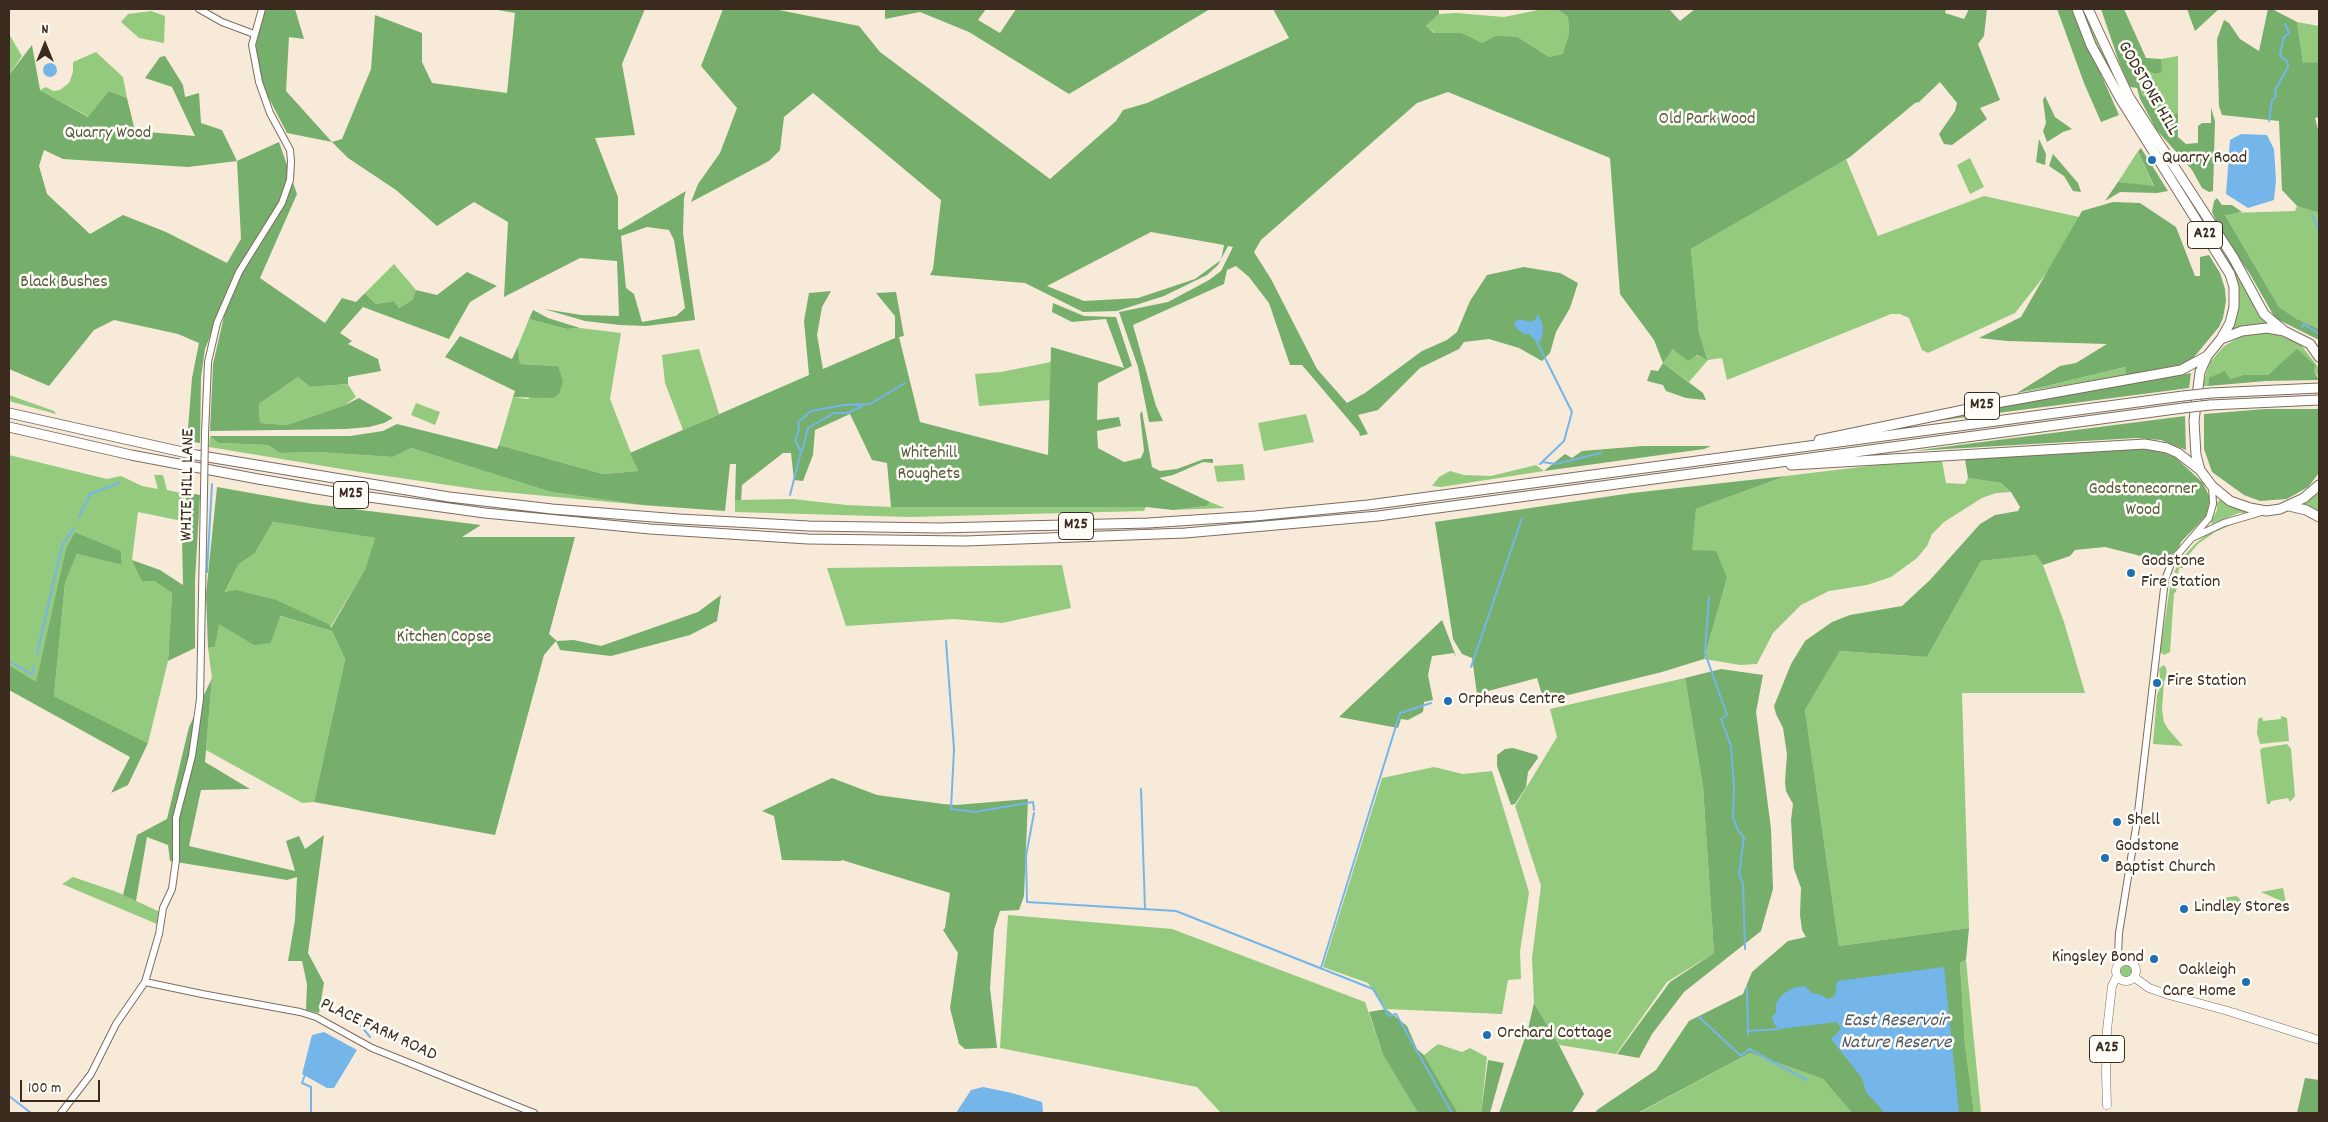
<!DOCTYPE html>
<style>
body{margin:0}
#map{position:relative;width:2328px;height:1122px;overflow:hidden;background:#f8ead9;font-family:Dekko,sans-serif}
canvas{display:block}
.frame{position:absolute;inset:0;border:10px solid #3b2a1e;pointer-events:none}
.north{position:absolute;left:20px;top:20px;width:50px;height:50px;-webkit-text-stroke:4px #fdfcf7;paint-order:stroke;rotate:0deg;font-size:14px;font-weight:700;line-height:20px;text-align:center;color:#3b2a1e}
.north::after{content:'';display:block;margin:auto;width:18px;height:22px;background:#3b2a1e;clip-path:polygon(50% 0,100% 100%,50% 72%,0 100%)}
.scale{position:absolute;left:20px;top:1080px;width:80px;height:22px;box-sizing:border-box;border:2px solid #3b2a1e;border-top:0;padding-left:6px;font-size:15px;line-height:18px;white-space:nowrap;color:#3b2a1e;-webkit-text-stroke:4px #fdfcf7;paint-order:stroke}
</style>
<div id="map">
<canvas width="2328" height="1122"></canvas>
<div class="frame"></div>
<div class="north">N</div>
<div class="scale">100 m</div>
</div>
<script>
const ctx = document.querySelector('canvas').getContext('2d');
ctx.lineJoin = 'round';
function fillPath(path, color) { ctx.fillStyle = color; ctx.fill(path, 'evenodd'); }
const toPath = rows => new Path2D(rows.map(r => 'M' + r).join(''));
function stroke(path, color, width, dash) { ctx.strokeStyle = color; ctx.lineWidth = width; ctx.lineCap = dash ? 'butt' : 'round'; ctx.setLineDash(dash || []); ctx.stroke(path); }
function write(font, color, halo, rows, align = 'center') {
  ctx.font = font + ' Dekko,sans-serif'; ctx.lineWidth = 5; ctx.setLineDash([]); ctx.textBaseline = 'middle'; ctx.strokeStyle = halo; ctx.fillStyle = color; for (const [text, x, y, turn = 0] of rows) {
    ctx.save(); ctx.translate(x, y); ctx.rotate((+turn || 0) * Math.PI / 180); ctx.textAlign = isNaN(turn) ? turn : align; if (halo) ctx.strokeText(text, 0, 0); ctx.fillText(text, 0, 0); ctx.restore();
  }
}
const green = toPath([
 [1543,9,1557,9,1568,17,1569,34,1564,54,1549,57,1518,37,1482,43,1435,33,1426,26,1439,14,1456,13,1504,17],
 [2080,9,2084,9,2098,44,2130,103,2193,205,2190,206,2111,76],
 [151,11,165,16,164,43,139,38,121,22,128,14],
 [2297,22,2319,26,2319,62,2303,64],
 [9,34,22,56,9,75],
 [96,52,123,77,127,98,109,91,89,117,40,90,46,87,53,91,60,90,69,83,73,72,73,62],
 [2178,56,2178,113,2169,115,2163,124,2155,106,2149,98,2143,96,2137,75,2141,68,2155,74,2161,72,2161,59],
 [2138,151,2154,187,2118,182],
 [1970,158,1984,187,1970,194,1957,165],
 [1846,159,1878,236,1984,196,2079,217,2049,270,2015,313,1928,353,1922,350,1909,318,1900,314,1891,314,1727,380,1722,358,1708,360,1689,382,1663,363,1673,349,1708,359,1699,334,1691,249],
 [2297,206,2319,213,2319,329,2297,319,2279,307,2225,215,2229,213,2295,211],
 [2200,215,2238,275,2274,327,2230,333,2237,313,2238,299],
 [394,264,416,290,412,300,399,308,394,301,376,304,365,293],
 [529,319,567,329,580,328,621,333,610,399,638,471,603,474,499,445,513,397,528,399,558,366,520,364,518,346],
 [2260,333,2272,333,2290,339,2301,345,2319,368,2319,377,2314,371,2280,365,2268,375,2243,375,2230,379,2209,378,2208,386,2202,386,2210,362,2224,346,2246,334],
 [699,349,719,414,683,430,665,383,662,355],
 [1051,362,1050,400,979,406,975,374,1001,372],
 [2125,367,2126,375,2017,393],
 [298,377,310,387,348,384,356,397,345,405,287,425,260,423,259,404],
 [9,395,54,411,56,414,9,401],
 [416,403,440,412,435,425,411,415],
 [1306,414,1314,442,1264,451,1258,423],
 [210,436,218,443,268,445,280,453,317,452,393,457,411,448,551,492,642,505,482,490,366,473,209,447],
 [9,455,107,479,121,476,142,486,158,489,154,475,163,475,167,490,181,493,190,512,187,522,138,512,132,560,172,593,168,661,148,743,54,696,65,583,77,554,122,565,121,551,75,532,66,548,36,683,9,665],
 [1942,461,1946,483,1965,484,1968,478,2001,483,2011,492,1996,493,1982,498,1944,522,1932,534,1927,546,1917,558,1891,577,1867,585,1829,591,1801,605,1773,633,1757,664,1740,665,1704,659,1727,578,1691,550,1696,509,1786,476,1885,464],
 [1243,464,1245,480,1217,482,1214,466],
 [1536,465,1544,471,1441,487,1432,486,1439,477,1450,471,1464,475,1491,476],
 [2319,494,2319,512,2299,505,2314,495],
 [2221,498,2257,513,2239,513,2212,524,2211,522,2217,510,2217,503],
 [793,499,846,505,891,507,1146,507,1144,511,909,517,735,512,735,500],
 [1210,502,1225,508,1173,510,1205,506],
 [2245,519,2215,532,2198,544,2185,559,2183,568,2179,568,2178,574,2174,572,2182,558,2196,543,2213,530],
 [273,522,375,538,365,569,330,628,225,593,238,565,255,553],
 [2036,555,2043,565,2064,622,2085,693,1962,693,1969,928,1839,946,1805,710,1840,651,1927,657,1981,561],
 [1062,565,1071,608,1002,623,954,619,846,626,827,568],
 [2172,574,2178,576,2176,592,2174,593,2170,652,2164,655,2160,652],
 [279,616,332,631,345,659,314,802,302,803,206,750,212,678,208,648,215,647,218,623,271,643],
 [2163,665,2166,667,2167,675,2164,682,2162,710,2164,722,2168,729,2183,746,2153,744,2157,695,2161,685,2159,669],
 [1685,678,1703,787,1714,953,1667,982,1616,1054,1559,1045,1534,1003,1532,958,1541,886,1515,806,1557,737,1550,709],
 [2281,716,2287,718,2289,741,2260,744,2257,733,2258,719,2262,717,2263,721,2281,719],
 [2287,744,2291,749,2295,796,2290,802,2288,798,2271,801,2270,804,2267,804,2260,750,2262,748],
 [1434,767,1463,774,1492,771,1526,882,1529,893,1520,951,1521,979,1508,980,1502,1014,1386,1009,1368,983,1323,967,1382,778],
 [73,877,117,892,160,912,157,924,62,884],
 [2283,888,2286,903,2261,892],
 [2236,896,2240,899,2242,908,2222,905,2223,898],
 [1008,915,1172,929,1365,1002,1383,1055,1418,1113,1221,1113,1197,1087,1000,1048],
 [1966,960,1981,1113,1974,1113,1965,1045,1960,963],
 '2119 971a7 7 0 1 1 14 0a7 7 0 1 1-14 0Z',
 [1438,1044,1462,1052,1470,1048,1487,1057,1481,1113,1458,1113,1424,1055],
 [1750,1053,1823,1079,1852,1113,1639,1113]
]);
const forest = toPath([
 [261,9,295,9,304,39,289,37,286,91,332,142,342,139,371,69,375,15,422,33,422,62,432,83,507,93,515,13,492,9,645,9,622,64,635,135,595,138,618,197,618,229,620,230,686,191,684,198,683,233,695,320,646,326,620,325,585,321,544,309,581,315,619,316,617,261,580,258,504,297,508,222,474,202,437,226,396,190,348,158,332,142,287,133,263,87,256,46],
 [647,227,669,230,674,240,685,308,676,316,642,322,634,294,626,288,621,236],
 [723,9,774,9,859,26,880,52,1050,179,1116,121,1123,110,1147,103,1289,38,1273,9,1439,9,1439,14,1426,26,1434,33,1461,33,1482,43,1496,36,1518,37,1549,57,1563,54,1569,34,1568,17,1557,9,1669,9,1680,21,1695,9,1946,9,1945,13,1964,19,1969,9,1987,9,1984,36,1978,44,2000,100,1980,108,1987,119,1952,145,1944,144,1939,134,1955,111,1957,103,1940,82,1919,102,1915,103,1850,157,1691,249,1699,333,1708,360,1697,355,1688,361,1673,349,1663,363,1703,393,1706,400,1686,398,1666,391,1663,385,1647,381,1651,370,1658,371,1663,363,1654,340,1620,294,1610,158,1448,92,1431,98,1417,103,1261,240,1254,252,1271,279,1317,369,1347,403,1365,393,1422,351,1447,340,1457,332,1470,301,1487,275,1524,267,1560,273,1578,283,1570,308,1556,332,1550,353,1542,361,1519,348,1489,339,1464,342,1459,349,1420,368,1378,410,1358,415,1368,434,1360,436,1359,432,1302,365,1290,365,1269,303,1249,277,1236,266,1227,270,1224,284,1133,325,1156,406,1163,421,1149,422,1138,367,1119,312,1168,302,1209,280,1221,271,1233,247,1228,246,1218,265,1207,275,1164,296,1117,311,1083,312,1025,283,930,275,933,269,941,200,813,93,784,117,780,150,769,161,691,202,698,184,720,153,737,108,701,66],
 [1151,232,1224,245,1221,260,1195,279,1138,298,1084,301,1047,286],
 [885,9,986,9,978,20,1000,33,1016,9,1210,9,1069,94,969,32,920,12,885,19],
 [2057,9,2072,9,2119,115,2101,122,2084,83],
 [2101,9,2124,9,2146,58,2161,59,2162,72,2155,74,2141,68,2137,75,2140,88,2143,96,2149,98,2155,106,2163,124,2169,115,2178,113,2178,137,2186,144,2198,143,2198,126,2202,123,2211,123,2211,108,2215,121,2213,191,2209,192,2202,188,2192,170,2156,129,2140,99,2137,88,2130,87,2119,62],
 [2187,9,2219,9,2195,31],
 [2268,9,2272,9,2297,22,2303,63,2319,62,2319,117,2315,118,2319,133,2319,213,2297,206,2282,190,2279,121,2222,115,2219,106,2217,39,2224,20,2229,23,2240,39,2259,51],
 [32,45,40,90,88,117,109,91,127,98,135,131,195,136,172,87,145,78,160,57,165,56,183,85,185,97,199,93,201,123,222,130,237,161,279,142,297,194,260,278,325,323,342,298,356,302,365,293,376,304,394,301,399,308,412,300,416,290,437,295,467,272,497,286,470,302,449,339,363,307,340,333,352,341,348,344,378,359,381,371,348,377,348,384,310,387,298,377,259,404,260,423,287,425,345,405,359,398,393,418,384,423,369,427,346,429,210,431,213,364,225,312,241,274,238,267,205,349,201,377,200,443,187,441,192,378,199,343,178,334,114,320,94,330,49,386,9,369,9,75],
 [44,150,63,159,188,167,237,161,241,239,227,263,166,232,123,215,90,234,47,194,39,166],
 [2045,96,2055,117,2072,129,2063,132,2047,142,2043,131,2046,123,2043,100],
 [2039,139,2046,154,2045,165,2036,162],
 [2141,148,2168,191,2157,193,2120,192,2105,201,2118,182,2154,186,2138,151],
 [2053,154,2078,183,2081,192,2073,191,2064,176,2049,166],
 [2217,198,2222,205,2232,205,2242,212,2225,215,2279,307,2297,319,2319,329,2319,340,2275,318,2250,274,2220,230,2212,212,2214,201],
 [2113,202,2140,203,2176,227,2195,276,2200,276,2200,257,2209,255,2220,273,2225,289,2226,301,2223,318,2219,327,2189,363,2126,375,2125,367,2017,393,2060,366,2076,363,2107,344,2007,341,1979,338,2021,317,2082,211],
 [831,291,822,307,817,335,823,369,895,338,895,316,876,293,896,292,904,336,899,337,920,422,1048,455,1051,347,1124,368,1106,319,1072,322,1052,312,1053,303,1084,316,1116,317,1132,366,1098,383,1097,420,1119,417,1121,426,1097,431,1098,448,1124,462,1141,458,1144,451,1140,414,1142,411,1152,467,1160,471,1177,469,1204,459,1213,459,1213,463,1203,462,1173,475,1159,478,1210,502,1206,506,1173,510,1146,507,891,507,887,463,872,460,850,414,815,430,813,455,803,481,794,480,791,453,783,453,742,485,741,500,735,500,736,464,730,464,725,511,642,505,551,492,411,448,393,457,317,452,280,453,268,445,218,443,210,436,350,436,383,431,397,424,497,449,499,445,603,474,638,471,630,453,809,375,804,321,809,293],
 [533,310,548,318,580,328,567,329,529,319],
 [460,336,512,359,518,346,520,364,558,366,563,381,559,394,553,398,513,397,515,391,445,357],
 [2297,349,2315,365,2314,371,2319,380,2266,381,2208,386,2209,378,2225,371,2230,379,2243,375,2268,375],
 [2191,373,2189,388,1936,421,1935,419],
 [2265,409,2319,409,2319,473,2308,487,2287,499,2260,501,2244,495,2212,472,2204,449,2204,414],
 [2185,416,2186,450,2161,440,2136,438,1912,451],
 [1643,446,1711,446,1704,449,1544,471,1565,454,1572,458,1582,451],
 [2131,448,2160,451,2176,458,2203,483,2210,498,2206,516,2181,542,2179,547,2161,567,2141,556,2105,547,2075,550,2070,556,2043,565,2036,555,1981,561,1927,657,1840,651,1805,710,1839,946,1969,928,1966,960,1960,963,1965,1045,1974,1113,1852,1113,1823,1079,1750,1053,1638,1113,1595,1113,1597,1110,1656,1070,1689,1021,1743,994,1752,972,1788,941,1806,937,1802,930,1800,915,1801,888,1794,869,1793,857,1791,820,1793,804,1786,791,1785,782,1787,754,1783,728,1776,714,1774,706,1791,664,1805,641,1832,622,1850,615,1902,606,1930,580,1980,524,1995,515,2018,511,2020,507,2011,492,2001,483,1968,478,1965,459],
 [1786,476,1696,509,1692,550,1716,551,1727,578,1704,659,1662,672,1544,701,1537,678,1477,694,1472,658,1462,654,1453,639,1435,522,1632,493],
 [217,487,313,504,481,525,462,537,575,537,549,634,557,641,574,640,601,646,698,612,721,595,717,621,690,635,611,656,560,650,556,641,544,655,495,835,314,802,345,659,332,631,280,616,271,643,254,645,219,624,215,647,208,648,206,594],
 [273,522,375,538,365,569,331,628,328,624,276,600,236,590,225,592,238,565,255,553],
 [184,492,200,495,195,580,195,648,168,661,172,593,155,581,142,581,132,560,160,570,183,585,182,539,190,512],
 [75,532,121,551,122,565,77,554,65,583,54,696,148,743,128,785,111,793,130,757,9,690,9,665,36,682,66,548],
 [1442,620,1457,659,1454,653,1432,656,1428,675,1433,700,1424,702,1423,712,1408,720,1401,719,1398,728,1339,717],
 [1721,669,1763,675,1756,712,1771,829,1773,889,1761,931,1684,992,1652,1034,1639,1058,1617,1054,1670,982,1714,953,1703,787,1685,678],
 [212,678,205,762,250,789,201,790,189,846,295,871,286,841,299,836,305,849,324,835,308,953,324,983,319,1013,306,1010,307,984,302,961,288,961,295,920,297,877,287,880,170,861,168,845,147,837,136,901,123,895,137,835,167,819,189,727],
 [1513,748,1537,755,1538,758,1528,772,1526,787,1515,804,1511,805,1497,766,1497,755,1505,749],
 [832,778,877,795,943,804,956,805,1028,799,1024,896,1019,910,1000,911,994,930,990,988,997,1048,965,1049,959,1044,950,1008,958,953,943,930,945,928,950,893,842,860,841,861,782,860,774,816,762,811],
 [1534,1003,1559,1045,1584,1094,1572,1113,1499,1113,1528,1029],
 [1386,1009,1407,1026,1417,1049,1424,1055,1458,1113,1418,1113,1383,1055,1369,1012],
 [1488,1060,1504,1063,1490,1113,1481,1113],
 [2305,1078,2319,1080,2319,1113,2297,1113]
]);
const water = toPath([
 '43 70a7 7 0 1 1 14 0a7 7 0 1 1-14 0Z',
 [2241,134,2267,135,2274,149,2276,180,2274,200,2248,208,2226,194,2230,140],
 [1538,314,1542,323,1543,332,1540,342,1537,342,1529,334,1524,334,1516,328,1514,323,1519,319,1531,322,1535,320],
 [1944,967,1959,1113,1885,1113,1866,1092,1862,1078,1831,1039,1841,1029,1837,1022,1779,1029,1774,1024,1772,1017,1776,1012,1776,1003,1783,994,1793,988,1805,986,1812,993,1821,995,1828,999,1835,996,1837,981],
 [324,1032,357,1050,334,1088,327,1088,302,1074,312,1035],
 [983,1087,1012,1093,1042,1102,1043,1111,1042,1113,956,1113,971,1090]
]);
const stream = toPath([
 [2269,121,2272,100,2276,97,2275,90,2288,67,2287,61,2282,58,2280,54,2284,37,2289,33,2285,24],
 [2313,216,2319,232],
 [2319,290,2319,299],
 [2302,327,2304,324,2319,334],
 [1537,342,1572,412,1564,441,1540,464],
 [802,451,808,428,834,413,848,413,862,406],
 [1542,462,1556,464,1601,453],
 [790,495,801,452,795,440,799,430,798,422,811,411,844,405,870,404,905,383],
 [79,517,90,494,119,483],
 [207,572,212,484],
 [1709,597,1705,653,1727,715,1721,719,1731,746,1734,787,1733,818,1739,832,1744,837,1739,874,1743,883,1745,949],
 [946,641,954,749,951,809,975,812,1033,802,1034,810],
 [37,654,60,554,63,544,74,528],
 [9,661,32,674,34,666],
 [1471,667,1522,518],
 [1141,789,1145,909],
 [1034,813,1026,856,1027,902,1176,911,1373,989,1389,1016,1396,1014,1452,1113],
 [1321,968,1400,713,1431,703],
 [1747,987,1748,1035],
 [344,1015,361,1026,370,1037],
 [1699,1017,1741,1056,1749,1049],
 [1747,1031,1779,1029],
 [1750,1048,1749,1049,1807,1080],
 [305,1075,302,1083,311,1087,311,1113],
 [9,1096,31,1113]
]);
const secondary = toPath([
 [199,9,222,22,254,34],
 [205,434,208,362,217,323,239,272,282,203,290,180,291,161,290,150,270,113,259,82,252,45,262,9],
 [2194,537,2224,523,2265,511],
 [2121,962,2118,955,2119,933,2137,821,2165,580,2172,561,2209,518,2213,504,2212,486],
 [145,982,202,994,300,1012,316,1017,372,1048,534,1113],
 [61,1113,91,1074,116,1024,145,982,159,934,163,908,172,889,176,860,176,818,192,756,200,699,204,492]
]);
const primary = toPath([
 '2116 971a10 10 0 1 1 20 0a10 10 0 1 1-20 0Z',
 [2134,977,2149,988,2169,995,2228,1011,2319,1040],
 [2107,1105,2106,1073,2107,1030,2112,986,2117,976]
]);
const highway = toPath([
 [2077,9,2091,45,2120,98,2230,274,2234,287,2234,307,2230,323,2221,339],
 [2088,9,2129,97,2233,257,2264,314,2283,330],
 [2319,357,2310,344,2284,331,2267,328,2242,331,2221,339,2207,356,2200,372,2194,421,2196,455,2200,470,2212,486,2230,501,2250,508,2266,511,2280,509,2304,498,2319,485],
 [2211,393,2319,388],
 [2210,405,2319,400],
 [9,413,196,455,449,497,552,509,679,519,809,526,938,528,1148,523,1255,516,1368,505,2183,396],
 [9,427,131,455,258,479,347,494,485,513,650,529,808,539,965,541,1185,533,1378,516,2183,408],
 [1819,440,2002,402,2181,370,2207,356],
 [1791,465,2145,444,2167,448,2178,453,2200,470],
 [2289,506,2306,510,2319,517]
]);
const secondaryBridge = toPath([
 [204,492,205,434]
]);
const highwayBridge = toPath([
 [2183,396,2211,393],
 [2183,408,2210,405]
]);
const markers = [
 [2152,160,5,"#1f6fb2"],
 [2131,573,5,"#1f6fb2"],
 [2157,683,5,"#1f6fb2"],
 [1448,701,5,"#1f6fb2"],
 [2117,822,5,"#1f6fb2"],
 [2105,858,5,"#1f6fb2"],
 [2184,909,5,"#1f6fb2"],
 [2154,959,5,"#1f6fb2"],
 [2246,982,5,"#1f6fb2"],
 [1487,1035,5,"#1f6fb2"]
];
const shields = [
 [2205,235,35],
 [1982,406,35],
 [351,495,35],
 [1076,526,35],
 [2107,1049,35]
];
const shieldNames = [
 ["A22",2205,235],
 ["M25",1982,406],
 ["M25",351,495],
 ["M25",1076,526],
 ["A25",2107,1049]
];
const streetNames = [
 ["GODSTONE HILL",2147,89,60],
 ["WHITE HILL LANE",189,485,-89],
 ["PLACE FARM ROAD",378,1031,25]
];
const parkNames = [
 ["Old Park Wood",1707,121],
 ["Quarry Wood",108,135],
 ["Black Bushes",64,284],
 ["Whitehill",929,455],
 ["Roughets",929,476],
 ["Godstonecorner",2143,491],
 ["Wood",2143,512],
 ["Kitchen Copse",444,639]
];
const poiNames = [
 ["Quarry Road",2162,160],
 ["Godstone",2141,563],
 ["Fire Station",2141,584],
 ["Fire Station",2167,683],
 ["Orpheus Centre",1458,701],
 ["Shell",2127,822],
 ["Godstone",2115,848],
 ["Baptist Church",2115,869],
 ["Lindley Stores",2194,909],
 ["Kingsley Bond",2144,959,"right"],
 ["Oakleigh",2236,972,"right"],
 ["Care Home",2236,993,"right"],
 ["Orchard Cottage",1497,1035]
];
const waterNames = [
 ["East Reservoir",1896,1022],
 ["Nature Reserve",1896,1044]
];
fillPath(green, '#93ca7d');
fillPath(forest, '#76ae6c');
fillPath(water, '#75b6ea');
stroke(stream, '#75b6ea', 2);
stroke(secondary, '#7d6d5f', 8);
stroke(primary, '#7d6d5f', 9);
stroke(highway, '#7d6d5f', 11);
stroke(secondary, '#fff', 6);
stroke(primary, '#fff', 8);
stroke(highway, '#fff', 9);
stroke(secondaryBridge, '#7d6d5f', 8, []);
stroke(highwayBridge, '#7d6d5f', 11, []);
stroke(secondaryBridge, '#fff', 6);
stroke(highwayBridge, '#fff', 9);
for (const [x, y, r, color] of markers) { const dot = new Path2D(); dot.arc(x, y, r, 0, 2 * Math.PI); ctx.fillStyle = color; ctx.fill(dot); stroke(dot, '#fdfcf7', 2); }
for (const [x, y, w] of shields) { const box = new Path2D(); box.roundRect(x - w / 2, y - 13.5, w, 27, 4); ctx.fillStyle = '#fdfcf7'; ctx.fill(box); stroke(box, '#3b2a1e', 1); }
write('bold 16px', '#3b2a1e', null, shieldNames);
write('18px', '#3b2a1e', '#fdfcf7', streetNames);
write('18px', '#555a3a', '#fdfcf7', parkNames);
write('18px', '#3b2a1e', '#fdfcf7', poiNames, 'left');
write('italic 19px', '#4f5b65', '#fdfcf7', waterNames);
</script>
